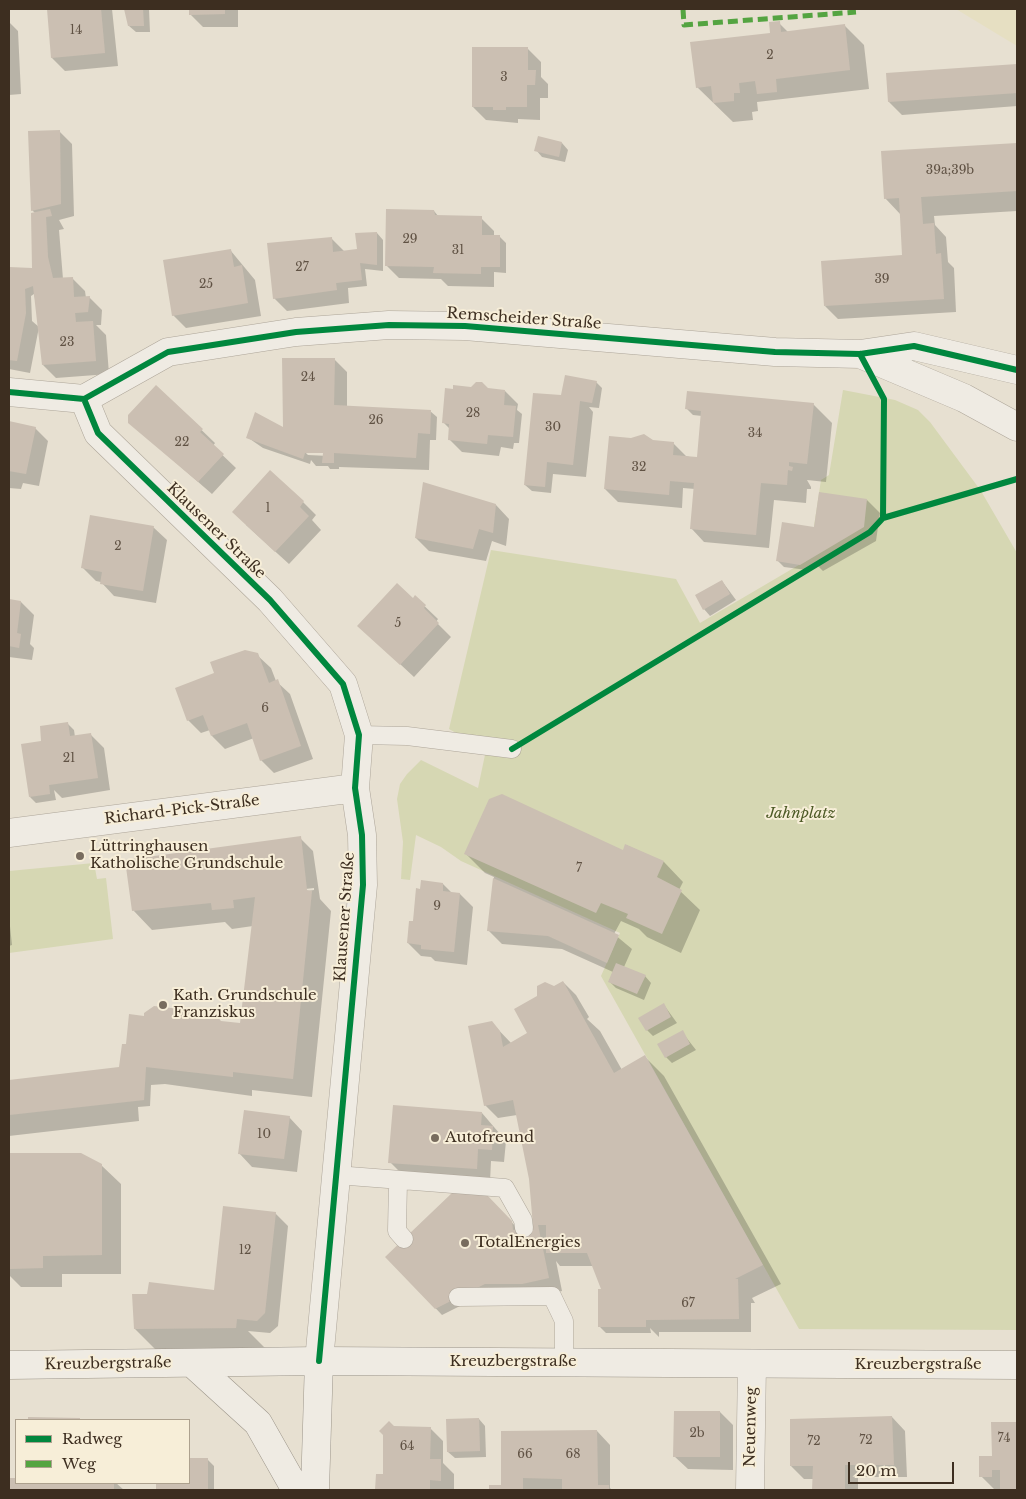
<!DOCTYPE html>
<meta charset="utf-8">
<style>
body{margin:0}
#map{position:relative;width:1026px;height:1499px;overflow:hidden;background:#e7e0d1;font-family:"Libre Baskerville",serif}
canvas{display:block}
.frame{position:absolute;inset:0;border:10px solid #3d2e20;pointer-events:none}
.legend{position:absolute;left:15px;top:1419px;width:175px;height:65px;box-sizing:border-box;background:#f7eed8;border:1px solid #ada18e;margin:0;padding:6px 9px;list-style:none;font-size:15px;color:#3d2e20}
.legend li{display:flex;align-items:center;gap:10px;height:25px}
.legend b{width:25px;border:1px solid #ada18e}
.scale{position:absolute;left:848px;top:1462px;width:106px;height:22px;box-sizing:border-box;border:2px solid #3d2e20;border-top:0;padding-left:6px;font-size:15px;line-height:18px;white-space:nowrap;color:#3d2e20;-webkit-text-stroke:4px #f7eed8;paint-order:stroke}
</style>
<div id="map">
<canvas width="1026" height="1499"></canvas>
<div class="frame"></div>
<ul class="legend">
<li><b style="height:6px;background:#00873e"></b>Radweg</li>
<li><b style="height:6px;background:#54a441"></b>Weg</li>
</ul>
<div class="scale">20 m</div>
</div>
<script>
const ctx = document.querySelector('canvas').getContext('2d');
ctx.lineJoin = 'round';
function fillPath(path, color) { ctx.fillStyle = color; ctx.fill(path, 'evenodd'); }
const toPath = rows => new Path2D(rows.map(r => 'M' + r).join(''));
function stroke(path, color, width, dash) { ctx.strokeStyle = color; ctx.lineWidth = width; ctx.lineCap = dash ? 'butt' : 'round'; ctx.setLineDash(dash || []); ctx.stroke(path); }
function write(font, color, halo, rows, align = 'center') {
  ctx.font = font + ' "Libre Baskerville",serif'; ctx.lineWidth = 4; ctx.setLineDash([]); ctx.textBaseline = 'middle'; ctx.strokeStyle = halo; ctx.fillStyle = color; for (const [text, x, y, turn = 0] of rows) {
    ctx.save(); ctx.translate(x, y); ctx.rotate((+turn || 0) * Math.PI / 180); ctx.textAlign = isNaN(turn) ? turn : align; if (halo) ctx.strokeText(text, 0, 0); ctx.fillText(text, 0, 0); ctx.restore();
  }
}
const farmland = toPath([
 [956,9,1017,9,1017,46]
]);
const green = toPath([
 [843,390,895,400,918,410,930,422,981,491,1017,553,1017,1330,799,1329,601,976,620,933,461,861,441,847,416,835,410,880,401,879,403,842,397,799,400,784,407,774,421,760,478,788,486,750,449,729,491,550,676,579,700,623,809,559,821,480,829,475],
 [94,863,97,879,106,878,113,939,9,953,9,871]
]);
const shadow = toPath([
 [48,9,112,9,118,66,65,71,52,58],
 [125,9,149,9,150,32,136,32,129,26],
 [190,9,238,9,238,27,203,27,190,14],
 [9,22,18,31,21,94,9,95],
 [779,23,788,32,845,26,864,45,869,89,757,102,758,111,752,112,753,120,733,122,697,87,771,34],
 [528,49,541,62,541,77,548,84,548,98,540,98,540,120,518,119,518,123,486,120,473,107],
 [1017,65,1017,106,902,115,889,102,887,74],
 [59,131,72,144,74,216,59,220,64,229,59,230,63,279,72,278,85,291,86,298,89,297,102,310,101,325,96,325,106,335,109,374,56,378,43,365,40,324,34,294,31,296,32,321,39,327,30,373,9,369,9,269,34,269,35,213,32,210],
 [562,143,568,150,565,162,542,157,536,150],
 [1017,145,1017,211,934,216,935,225,946,237,948,262,954,268,956,312,838,319,825,306,903,257,901,215,885,198,882,153],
 [434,211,439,217,481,218,494,231,494,236,500,237,506,243,506,273,494,272,494,287,448,286,441,279,399,278,386,265],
 [377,233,383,240,383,271,365,269,367,286,348,288,349,303,287,311,274,298,331,238,345,252,358,250,356,234],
 [231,251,255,280,261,316,186,328,173,315],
 [334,359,347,372,347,407,430,411,437,417,436,440,430,440,429,470,339,467,339,469,330,469,328,466,316,466,311,460,310,464,263,448,247,437,283,428],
 [305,452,329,453,329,456,308,455],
 [596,382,602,388,599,408,589,407,593,412,586,477,553,474,551,493,532,491,525,485,564,397],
 [156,386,215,443,213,446,236,468,212,494,129,422],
 [505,391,518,404,517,410,522,414,519,443,514,443,513,449,501,447,499,456,462,452,449,439,450,429,444,423],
 [813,404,832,423,826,482,807,480,811,487,811,489,807,489,806,503,774,500,769,548,704,542,691,528,695,489,683,488,682,508,618,502,605,489,652,441,673,443,686,456,698,459,702,416,693,415,687,409],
 [9,422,35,428,48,441,39,486,23,483,21,489,9,488],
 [867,500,880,513,876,541,823,571,817,565,807,570,784,567,777,560,813,528],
 [303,502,316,515,312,520,321,530,289,564,246,525],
 [496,505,509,519,506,546,492,541,486,561,429,551,416,538],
 [153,527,167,540,156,603,114,596,101,582,96,581,83,568],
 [722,581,736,600,710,616,704,609],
 [415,597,438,619,436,622,451,637,414,677,372,638],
 [9,601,21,602,34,615,30,644,34,648,32,660,9,657],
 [257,655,271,668,276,681,290,694,313,759,274,773,261,760,254,738,225,749,212,736,210,730,201,733,188,720,215,674],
 [67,723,74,730,75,737,91,735,104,748,110,790,62,798,54,790,56,800,36,803,30,797,43,742],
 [300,838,313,851,320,899,331,911,312,1097,252,1090,252,1096,165,1084,151,1085,150,1106,138,1107,139,1121,9,1136,9,1082,121,1069,222,1022,241,1024,253,926,232,929,225,922,152,930,133,910],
 [314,888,314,890,288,894,288,891],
 [626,845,664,862,683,882,679,890,700,910,681,953,647,937,639,929,621,921,614,934,632,949,624,967,645,976,651,983,644,1000,616,988,609,981,613,972,562,949,502,944,488,930,494,877,485,873,466,854,623,852],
 [443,884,452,893,460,894,473,907,467,965,435,961,431,957,421,956,408,943,421,890],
 [9,917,12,945,9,946],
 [563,982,576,995,589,1017,587,1019,600,1031,622,1070,645,1057,664,1076,781,1284,752,1298,755,1303,751,1303,751,1332,659,1332,659,1337,650,1328,651,1333,606,1333,600,1327,602,1290,593,1266,560,1266,556,1261,562,1291,536,1297,492,1290,442,1315,387,1257,486,1195,518,1229,535,1227,530,1179,517,1115,498,1118,485,1105,491,1022,512,1044,529,1034,554,987],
 [664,1005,677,1023,653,1036,647,1030],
 [682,1032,696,1050,672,1063,666,1057],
 [482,1113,506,1141,504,1162,491,1161,490,1182,403,1175,390,1162],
 [289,1117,302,1131,297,1172,252,1167,239,1153],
 [9,1154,80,1154,101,1165,121,1184,121,1274,62,1274,62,1287,21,1287,9,1275],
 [275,1213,288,1226,278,1326,270,1333,248,1331,269,1352,167,1361,135,1329,148,1295,215,1292],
 [720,1412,733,1425,733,1470,688,1469,674,1456],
 [892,1417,905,1431,907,1477,858,1477,858,1490,814,1490,814,1479,804,1479,791,1466],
 [29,1418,79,1419,80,1420,29,1420],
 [479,1419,485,1426,486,1457,455,1458,448,1452],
 [993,1423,1017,1423,1017,1490,994,1489,981,1476,993,1457],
 [430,1428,443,1441,443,1463,454,1474,454,1490,377,1490,377,1475,385,1475],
 [597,1431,610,1445,610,1488,612,1490,490,1490,490,1486,503,1486],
 [189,1460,208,1460,214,1466,214,1490,157,1490,157,1483,189,1483],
 [9,1479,16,1479,16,1483,116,1483,124,1490,9,1490]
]);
const building = toPath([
 [47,9,101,9,105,53,51,58],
 [124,9,143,9,144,26,128,26],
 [189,9,225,9,225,14,189,15],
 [780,21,781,32,845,24,850,70,776,79,777,92,757,94,755,81,739,83,740,93,734,93,734,101,713,103,711,86,696,88,690,42,770,33,769,22],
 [472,47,528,47,528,70,536,70,535,85,527,85,527,107,506,107,506,110,493,110,493,107,472,107],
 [1017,64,1017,93,888,102,886,73],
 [60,130,61,204,31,211,28,131],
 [538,136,562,142,559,157,534,151],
 [1017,143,1017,191,921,197,923,224,934,223,936,254,941,253,944,299,824,306,821,261,902,255,899,198,884,199,881,151],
 [50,209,52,216,46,217,48,257,53,278,73,277,74,297,90,296,88,312,75,313,76,322,93,321,96,361,42,365,33,286,25,289,26,313,17,361,9,360,9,267,32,268,31,213],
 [386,209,434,210,435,215,482,216,482,235,500,235,500,267,481,267,481,274,433,273,434,267,385,266],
 [377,232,377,265,360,263,362,280,336,283,337,290,273,299,267,243,332,237,333,252,357,249,355,233],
 [231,249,234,267,242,265,248,303,172,316,163,260],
 [282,358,335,358,334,405,431,410,430,434,418,433,416,458,334,453,334,463,322,463,323,453,305,453,303,459,246,438,255,412,283,427],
 [565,375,597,381,592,403,580,401,573,465,547,462,545,487,524,485,533,393,561,395],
 [476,382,482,382,488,388,505,390,504,405,516,406,513,437,488,435,487,444,448,440,449,424,442,423,445,388,453,389,453,385,471,387],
 [156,385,203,429,200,432,224,454,198,482,128,423,128,415],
 [687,391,814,403,807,464,789,462,789,466,793,467,792,471,788,470,787,485,761,483,756,535,690,529,694,483,670,481,669,495,604,489,609,436,631,438,644,434,653,440,674,442,673,455,697,457,701,411,685,409],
 [9,421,36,427,26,474,9,471],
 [270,470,304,501,300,507,309,516,275,552,232,512],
 [423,482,496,504,493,533,479,529,473,549,415,538],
 [819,492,867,499,864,527,800,565,776,561,782,522,814,527],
 [90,515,154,526,143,591,100,584,102,572,81,568],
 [722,580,730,594,703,610,695,595],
 [397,583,413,598,415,595,426,605,424,608,439,623,400,665,357,626],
 [9,599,21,601,17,633,21,634,19,648,9,646],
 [245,650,258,653,269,683,278,679,301,746,260,761,247,723,211,736,203,715,187,721,175,688,214,673,210,662],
 [68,722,70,736,91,733,98,778,49,785,50,794,29,797,21,744,41,741,40,726],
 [502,794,623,850,625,844,664,861,657,877,682,890,662,934,626,918,628,914,601,903,596,913,464,854,489,799],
 [301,836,307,890,312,891,293,1079,233,1072,233,1077,146,1067,144,1100,9,1115,9,1080,119,1067,122,1044,126,1044,129,1014,144,1016,144,1013,154,1006,214,1013,221,1021,240,1023,255,897,233,900,234,908,212,910,211,903,132,911,125,860],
 [493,878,619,935,607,963,548,936,487,931],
 [421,880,443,883,443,891,460,893,454,952,421,949,421,945,407,943,409,921,413,921,416,888,420,889],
 [616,963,646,975,637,994,608,982],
 [563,981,614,1073,645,1055,763,1265,735,1279,738,1279,739,1319,646,1320,646,1327,598,1327,598,1289,601,1289,587,1253,546,1253,546,1225,538,1225,549,1278,522,1284,485,1284,435,1309,385,1257,453,1192,486,1194,512,1221,513,1230,533,1226,529,1179,513,1100,484,1106,468,1026,492,1021,500,1031,503,1047,527,1033,514,1009,537,996,537,986,545,982,554,986],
 [664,1003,671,1017,646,1031,638,1018],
 [683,1030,690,1044,665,1058,657,1044],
 [393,1105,482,1112,481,1125,493,1126,492,1150,478,1149,477,1169,388,1163],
 [244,1110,290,1116,284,1159,238,1154],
 [9,1153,81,1153,102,1164,102,1255,43,1256,43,1268,9,1269],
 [223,1206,276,1212,265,1313,257,1321,237,1319,236,1328,134,1329,132,1294,147,1294,149,1282,214,1290],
 [674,1411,720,1411,720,1457,673,1457],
 [892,1416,894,1465,845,1465,845,1490,812,1490,813,1466,790,1466,790,1419],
 [28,1417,80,1418,80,1420,28,1420],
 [479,1418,480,1451,447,1452,446,1419],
 [389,1421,394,1426,431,1427,430,1459,441,1459,441,1481,430,1480,430,1490,375,1490,376,1474,383,1474,383,1435,379,1431],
 [991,1422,1017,1422,1017,1490,1000,1490,1000,1470,992,1470,992,1477,979,1477,979,1456,992,1456],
 [597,1430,598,1485,609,1485,609,1490,562,1490,562,1479,523,1478,523,1490,489,1490,489,1485,501,1485,501,1431],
 [189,1458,208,1458,208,1490,156,1490,156,1483,189,1483],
 [9,1478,16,1478,16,1483,114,1483,114,1490,9,1490]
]);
const lane = toPath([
 [359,735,407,736,512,749],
 [336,1175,505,1188,523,1220,524,1228],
 [398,1181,397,1231,404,1239],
 [458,1297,552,1296,564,1321,564,1363]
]);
const street = toPath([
 [860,354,964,398,1017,427],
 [9,392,84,399,168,352,296,332,389,325,465,326,775,352,860,354,914,346,1017,370],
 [84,399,98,433,270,600,343,684,359,735,355,788,362,835,363,885,319,1361],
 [9,833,355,788],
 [750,1490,752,1364]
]);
const secondary = toPath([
 [192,1363,258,1423,296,1490],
 [9,1365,319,1361,1017,1365],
 [315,1490,319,1361]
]);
const quiet = toPath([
 [683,9,684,25,856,12]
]);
const cycleway = toPath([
 [9,392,84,399,168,352,296,332,389,325,465,326,775,352,860,354,914,346,1017,370],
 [84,399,98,433,270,600,343,684,359,735,355,788,362,835,363,885,319,1361],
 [883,518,1017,479],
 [512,749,870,532,883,518,884,399,860,354]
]);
const markers = [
 [80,856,5,"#786c5e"],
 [163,1005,5,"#786c5e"],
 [435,1138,5,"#786c5e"],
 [465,1243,5,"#786c5e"]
];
const numberNames = [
 ["14",76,31],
 ["2",770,56],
 ["3",504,78],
 ["39a;39b",950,171],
 ["29",410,240],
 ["31",458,251],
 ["27",302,268],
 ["39",882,280],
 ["25",206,285],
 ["23",67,343],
 ["24",308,378],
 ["28",473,414],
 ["26",376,421],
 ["30",553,428],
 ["34",755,434],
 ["22",182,443],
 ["32",639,468],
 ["1",268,509],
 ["2",118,547],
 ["5",398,624],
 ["6",265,709],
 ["21",69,759],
 ["7",579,869],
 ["9",437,907],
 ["10",264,1135],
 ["12",245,1251],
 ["67",688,1304],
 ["2b",697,1434],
 ["74",1004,1439],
 ["72",866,1441],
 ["72",814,1442],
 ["64",407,1447],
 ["66",525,1455],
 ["68",573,1455]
];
const streetNames = [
 ["Remscheider Straße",524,319,4],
 ["Klausener Straße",216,531,44],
 ["Richard-Pick-Straße",182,810,-7],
 ["Klausener Straße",345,917,-86],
 ["Kreuzbergstraße",513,1362],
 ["Kreuzbergstraße",108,1364,-1],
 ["Kreuzbergstraße",918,1365],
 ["Neuenweg",751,1427,-89]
];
const parkNames = [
 ["Jahnplatz",801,814]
];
const poiNames = [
 ["Lüttringhausen",90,847],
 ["Katholische Grundschule",90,864],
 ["Kath. Grundschule",173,996],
 ["Franziskus",173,1013],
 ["Autofreund",445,1138],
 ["TotalEnergies",475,1243]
];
fillPath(farmland, '#e6dfc2');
fillPath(green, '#d6d7b3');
fillPath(shadow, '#0003');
fillPath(building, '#cbbfb2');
stroke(lane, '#ada599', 19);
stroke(street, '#ada599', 29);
stroke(secondary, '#9c958a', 29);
stroke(lane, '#efebe3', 18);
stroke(street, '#efebe3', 28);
stroke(secondary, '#efebe3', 28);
stroke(quiet, '#54a441', 5, [10, 5]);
stroke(cycleway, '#00873e', 6);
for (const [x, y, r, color] of markers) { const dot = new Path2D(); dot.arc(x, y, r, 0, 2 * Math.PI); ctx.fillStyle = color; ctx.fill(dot); stroke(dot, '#f7eed8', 2); }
write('12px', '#605244', null, numberNames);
write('15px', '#3d2e20', '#f7eed8', streetNames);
write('italic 15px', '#4d5a26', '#f7eed8', parkNames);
write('15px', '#3d2e20', '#f7eed8', poiNames, 'left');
</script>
